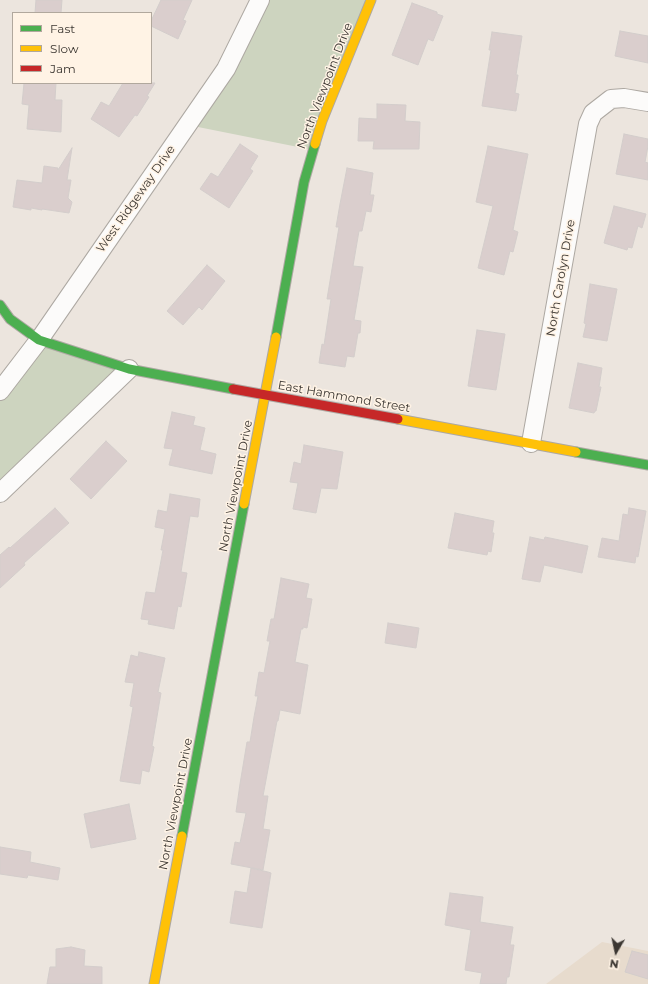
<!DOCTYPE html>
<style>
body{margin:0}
#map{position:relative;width:648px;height:984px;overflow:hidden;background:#ece5de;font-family:Montserrat,sans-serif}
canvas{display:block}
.legend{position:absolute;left:12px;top:12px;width:140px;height:72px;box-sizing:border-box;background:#fff3e5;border:1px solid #b1a89d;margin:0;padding:5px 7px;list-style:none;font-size:12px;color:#3c3732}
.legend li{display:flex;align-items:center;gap:8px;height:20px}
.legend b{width:20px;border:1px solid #b1a89d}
.north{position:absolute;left:596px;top:932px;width:40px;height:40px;-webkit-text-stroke:3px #fff3e5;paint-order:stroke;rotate:189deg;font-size:11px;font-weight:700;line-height:16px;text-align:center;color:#3c3732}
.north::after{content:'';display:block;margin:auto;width:14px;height:18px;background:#3c3732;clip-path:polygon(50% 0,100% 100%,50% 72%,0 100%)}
</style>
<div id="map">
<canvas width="648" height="984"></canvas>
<ul class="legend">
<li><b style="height:5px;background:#4caf50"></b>Fast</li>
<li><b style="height:5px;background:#ffc107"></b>Slow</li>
<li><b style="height:5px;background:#c62828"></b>Jam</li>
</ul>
<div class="north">N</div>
</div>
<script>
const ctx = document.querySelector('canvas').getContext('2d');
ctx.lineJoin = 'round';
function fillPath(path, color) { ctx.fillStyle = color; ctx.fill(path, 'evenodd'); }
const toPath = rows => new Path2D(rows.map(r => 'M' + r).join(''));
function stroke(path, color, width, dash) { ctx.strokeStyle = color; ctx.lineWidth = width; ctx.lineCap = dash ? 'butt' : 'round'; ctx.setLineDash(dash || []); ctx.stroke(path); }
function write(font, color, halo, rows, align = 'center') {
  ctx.font = font + ' Montserrat,sans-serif'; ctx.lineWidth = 3; ctx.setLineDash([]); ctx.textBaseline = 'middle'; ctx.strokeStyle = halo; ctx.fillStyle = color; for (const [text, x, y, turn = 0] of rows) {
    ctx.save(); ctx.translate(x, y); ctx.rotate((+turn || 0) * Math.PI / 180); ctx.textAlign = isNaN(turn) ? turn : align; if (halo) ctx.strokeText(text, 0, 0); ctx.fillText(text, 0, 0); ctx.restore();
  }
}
const built = toPath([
 [602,942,648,951,648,984,546,984]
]);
const green = toPath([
 [260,0,371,0,313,150,188,125],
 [39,340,129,369,0,493,0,391]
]);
const building = toPath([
 [36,0,62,0,61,13,35,13,36,0],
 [161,0,192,0,183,20,186,21,178,39,151,26,151,21,161,0],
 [412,3,437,12,437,14,443,16,433,41,428,39,418,65,392,55,412,3],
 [620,31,648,36,648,63,615,56,620,31],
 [492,32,522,36,516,75,518,75,515,93,519,94,516,111,482,106,491,50,489,50,492,32],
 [24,83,56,83,55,100,62,100,61,132,27,129,29,105,22,104,24,83],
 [123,83,155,83,147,96,149,97,137,116,135,115,119,137,91,119,101,102,109,106,123,83],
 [377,104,406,105,405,121,420,122,419,149,373,149,374,141,358,141,359,118,377,119,377,104],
 [624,134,648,139,648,146,645,162,648,163,648,180,616,174,624,134],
 [240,144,258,156,250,169,253,171,229,208,200,189,211,173,218,177,240,144],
 [488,146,528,154,513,230,518,232,513,252,510,251,504,275,478,268,493,206,476,202,488,146],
 [72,148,67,180,71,180,68,198,72,202,69,213,42,209,42,210,31,208,31,210,13,207,17,180,42,183,44,166,58,168,58,170,72,148],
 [347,168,373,173,370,195,374,195,371,212,366,211,362,231,359,231,353,266,363,267,354,320,361,321,360,333,358,333,354,357,347,356,345,367,319,363,322,344,324,345,331,299,327,299,339,227,336,227,340,204,347,168],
 [614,206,646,214,642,228,638,226,632,248,628,247,627,250,604,243,614,206],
 [207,265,225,281,202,310,199,307,183,325,167,311,207,265],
 [590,284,617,289,607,341,583,337,586,324,584,323,590,284],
 [477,330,505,334,496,390,468,386,477,330],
 [578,363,602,368,599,387,601,387,596,411,595,411,594,413,569,408,578,363],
 [172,412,195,417,193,425,205,428,200,450,216,454,212,474,169,465,173,449,164,448,172,412],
 [106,441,127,461,91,499,70,479,106,441],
 [304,445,343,452,337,489,321,488,316,513,293,509,298,483,290,482,294,462,301,464,304,445],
 [170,494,200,499,198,517,190,516,181,572,187,573,181,607,178,606,174,629,148,624,149,620,141,619,146,592,155,593,163,550,161,550,165,529,155,527,158,510,167,512,170,494],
 [55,508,69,523,24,563,25,565,0,588,0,555,9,547,10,548,55,508],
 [629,508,646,511,638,557,636,556,635,563,598,557,602,538,619,541,623,514,628,515,629,508],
 [455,513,494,521,492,533,494,533,491,552,488,551,487,555,448,548,455,513],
 [530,537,544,540,545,537,588,546,582,573,544,565,540,582,522,579,530,537],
 [281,578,309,584,306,598,312,599,307,628,303,627,303,629,301,629,295,662,308,665,300,714,280,710,278,721,277,721,263,796,268,796,263,829,270,830,263,870,231,864,235,842,240,843,246,813,236,812,240,784,247,742,250,742,254,717,258,696,255,696,259,672,264,673,270,641,267,641,271,619,274,619,281,578],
 [388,623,419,628,416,648,385,643,388,623],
 [139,652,165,658,158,692,161,693,152,746,154,747,149,772,142,770,140,784,120,781,133,707,130,706,134,683,125,682,131,655,138,657,139,652],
 [129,804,136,839,91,848,84,814,129,804],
 [0,847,31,852,30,862,60,868,58,880,28,875,27,878,0,874,0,847],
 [251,868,268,872,271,873,262,928,230,923,235,891,247,893,251,868],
 [450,893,483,897,480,922,513,927,510,945,514,945,509,977,507,977,506,984,480,984,482,973,465,970,471,930,445,925,450,893],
 [71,947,85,950,84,966,102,967,102,984,47,984,50,967,56,967,56,949,71,947],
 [632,951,648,955,648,979,625,972,632,951]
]);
const street = toPath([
 [0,391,39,340,226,69,260,0],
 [531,443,588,124,593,113,611,99,624,98,648,102],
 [0,493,129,369]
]);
const fast = toPath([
 [0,305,10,319,39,340,129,369,233,389],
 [276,337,304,182,315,144],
 [576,452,648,465],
 [182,836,244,504]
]);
const slow = toPath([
 [315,144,322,121,371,0],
 [398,419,576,452],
 [244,504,276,337],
 [154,984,182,836]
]);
const jam = toPath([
 [233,389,398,419]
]);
const streetNames = [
 ["North Viewpoint Drive",325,86,-69],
 ["West Ridgeway Drive",136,199,-55],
 ["North Carolyn Drive",561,278,-80],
 ["East Hammond Street",344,397,10],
 ["North Viewpoint Drive",236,486,-79],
 ["North Viewpoint Drive",176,804,-79]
];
fillPath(built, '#e7dbcd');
fillPath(green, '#cdd4bf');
fillPath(building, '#dacecd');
stroke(building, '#d3cdcb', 1);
stroke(street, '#ada8a2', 20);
stroke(fast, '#ada8a2', 11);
stroke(slow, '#ada8a2', 11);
stroke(jam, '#ada8a2', 11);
stroke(street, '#fcfbfa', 18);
stroke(fast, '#4caf50', 9);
stroke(slow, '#ffc107', 9);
stroke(jam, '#c62828', 9);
write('12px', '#3c3732', '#fff3e5', streetNames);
</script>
